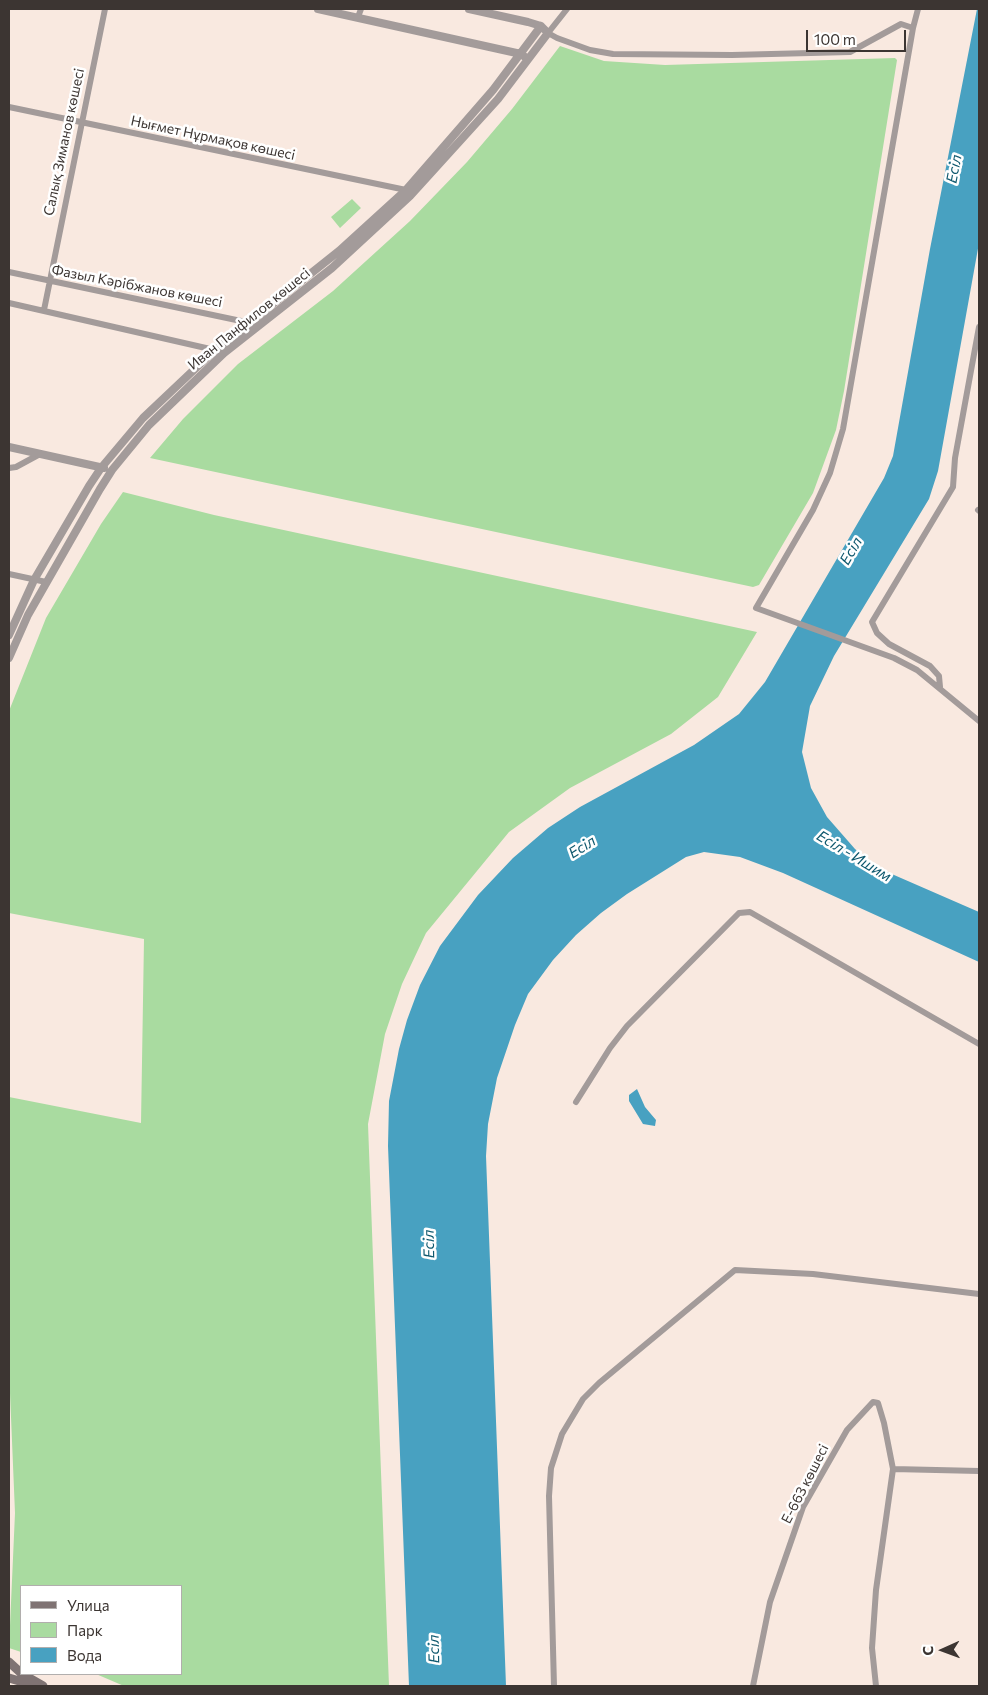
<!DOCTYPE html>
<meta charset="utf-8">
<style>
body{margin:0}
#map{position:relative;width:988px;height:1695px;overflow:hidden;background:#f9e9e0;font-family:Commissioner,sans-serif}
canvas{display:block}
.frame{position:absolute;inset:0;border:10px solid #3c3532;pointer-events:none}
.legend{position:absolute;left:20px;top:1585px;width:162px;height:90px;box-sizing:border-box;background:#fff;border:1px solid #b1aead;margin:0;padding:6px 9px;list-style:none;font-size:15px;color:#3c3532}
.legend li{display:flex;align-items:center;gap:10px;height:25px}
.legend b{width:25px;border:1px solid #b1aead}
.north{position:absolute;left:918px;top:1625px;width:50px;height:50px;-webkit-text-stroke:4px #fff;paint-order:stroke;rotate:268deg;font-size:14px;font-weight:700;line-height:20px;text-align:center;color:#3c3532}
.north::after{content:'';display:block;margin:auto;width:18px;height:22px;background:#3c3532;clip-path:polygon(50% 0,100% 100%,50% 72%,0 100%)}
.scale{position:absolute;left:806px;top:30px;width:100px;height:22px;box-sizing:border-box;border:2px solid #3c3532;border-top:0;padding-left:6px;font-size:15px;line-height:18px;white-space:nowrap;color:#3c3532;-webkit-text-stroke:4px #fff;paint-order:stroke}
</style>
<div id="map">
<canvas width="988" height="1695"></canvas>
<div class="frame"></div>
<ul class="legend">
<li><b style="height:6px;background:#7f7373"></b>Улица</li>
<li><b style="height:14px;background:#a9dba0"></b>Парк</li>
<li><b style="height:14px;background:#48a1c1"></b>Вода</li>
</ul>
<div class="north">С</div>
<div class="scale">100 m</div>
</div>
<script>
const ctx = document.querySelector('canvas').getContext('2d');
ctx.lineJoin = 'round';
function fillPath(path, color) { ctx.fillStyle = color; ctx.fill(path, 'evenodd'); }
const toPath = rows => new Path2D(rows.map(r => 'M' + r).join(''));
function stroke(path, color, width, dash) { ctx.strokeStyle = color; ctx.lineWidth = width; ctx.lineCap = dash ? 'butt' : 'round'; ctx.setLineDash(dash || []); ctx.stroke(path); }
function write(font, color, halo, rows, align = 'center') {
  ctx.font = font + ' Commissioner,sans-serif'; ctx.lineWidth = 5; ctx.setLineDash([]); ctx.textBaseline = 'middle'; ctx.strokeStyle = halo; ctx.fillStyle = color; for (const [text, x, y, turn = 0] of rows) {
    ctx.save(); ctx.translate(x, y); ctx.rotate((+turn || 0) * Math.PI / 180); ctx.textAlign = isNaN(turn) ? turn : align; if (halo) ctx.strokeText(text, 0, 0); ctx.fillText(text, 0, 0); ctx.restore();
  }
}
const green = toPath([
 [560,46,604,61,665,65,895,58,897,60,844,391,836,430,813,493,759,585,753,587,150,458,183,419,238,364,333,291,410,221,467,162,512,109],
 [352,199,361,208,340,228,331,217],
 [123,492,214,515,757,632,718,697,671,734,570,788,509,832,426,933,402,984,385,1034,368,1124,389,1686,124,1686,96,1674,181,1674,181,1586,21,1586,21,1652,9,1648,15,1513,9,1369,9,1097,141,1123,144,939,9,913,9,711,46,618,101,524]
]);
const water = toPath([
 [977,9,979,9,979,243,938,471,929,499,834,656,810,706,802,752,811,788,827,817,855,849,878,868,979,912,979,962,783,873,740,857,704,852,686,857,627,894,601,913,576,935,553,960,528,994,515,1025,497,1078,488,1124,486,1156,506,1686,409,1686,388,1146,389,1101,399,1049,407,1020,420,985,440,946,478,895,513,858,548,828,580,807,694,745,739,714,765,682,884,478,893,456,930,249],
 [637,1089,645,1107,656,1120,655,1126,643,1124,629,1101,629,1095]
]);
const minor = toPath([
 [567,9,548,33,557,38,590,50,613,54,732,55,850,52,901,24,913,28,843,429,830,473,813,510,756,608,894,658,917,670,979,721],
 [358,17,361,9],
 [913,28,918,9],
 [9,107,406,190,408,193],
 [9,272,260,325],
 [9,303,219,351],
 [44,310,105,9],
 [9,468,16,467,40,454],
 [978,510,979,511],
 [9,574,46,582],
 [940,687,939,676,930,666,889,644,877,633,872,622,953,487,955,458,979,327],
 [576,1102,610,1048,627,1026,739,913,750,912,979,1044],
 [893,1469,979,1471],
 [554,1686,549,1496,551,1468,562,1434,583,1399,599,1383,735,1270,813,1274,979,1294],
 [753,1686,770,1602,803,1507,847,1430,873,1402,878,1403,884,1423,893,1469,876,1590,872,1648,876,1686]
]);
const tertiary = toPath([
 [318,9,521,54,525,57],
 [9,447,104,468],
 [9,635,34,580,89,486,101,468,143,418,216,349,339,251,406,190,493,90,541,26],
 [9,658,28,615,100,489,112,470,149,425,224,353,332,268,410,196,498,99,548,33,541,26,528,22,469,9]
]);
const secondary = toPath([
 [9,1662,21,1673],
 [22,1674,43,1686],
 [9,1678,36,1686]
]);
const streetNames = [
 ["Нығмет Нұрмақов көшесі",213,138,12],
 ["Салық Зиманов көшесі",64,142,-78],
 ["Фазыл Кәрібжанов көшесі",137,286,11],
 ["Иван Панфилов көшесі",249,319,-39],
 ["Е-663 көшесі",805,1484,-63]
];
const waterNames = [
 ["Есіл",954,169,-79],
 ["Есіл",851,551,-60],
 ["Есіл",582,847,-32],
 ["Есіл - Ишим",854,856,31],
 ["Есіл",429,1244,-91],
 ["Есіл",434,1649,-91]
];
fillPath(green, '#a9dba0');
fillPath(water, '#48a1c1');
stroke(minor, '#a39b9a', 6);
stroke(tertiary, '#a39b9a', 8);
stroke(secondary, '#7f7373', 9);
write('14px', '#3c3532', '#fff', streetNames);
write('italic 15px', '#0e586e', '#fff', waterNames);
</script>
